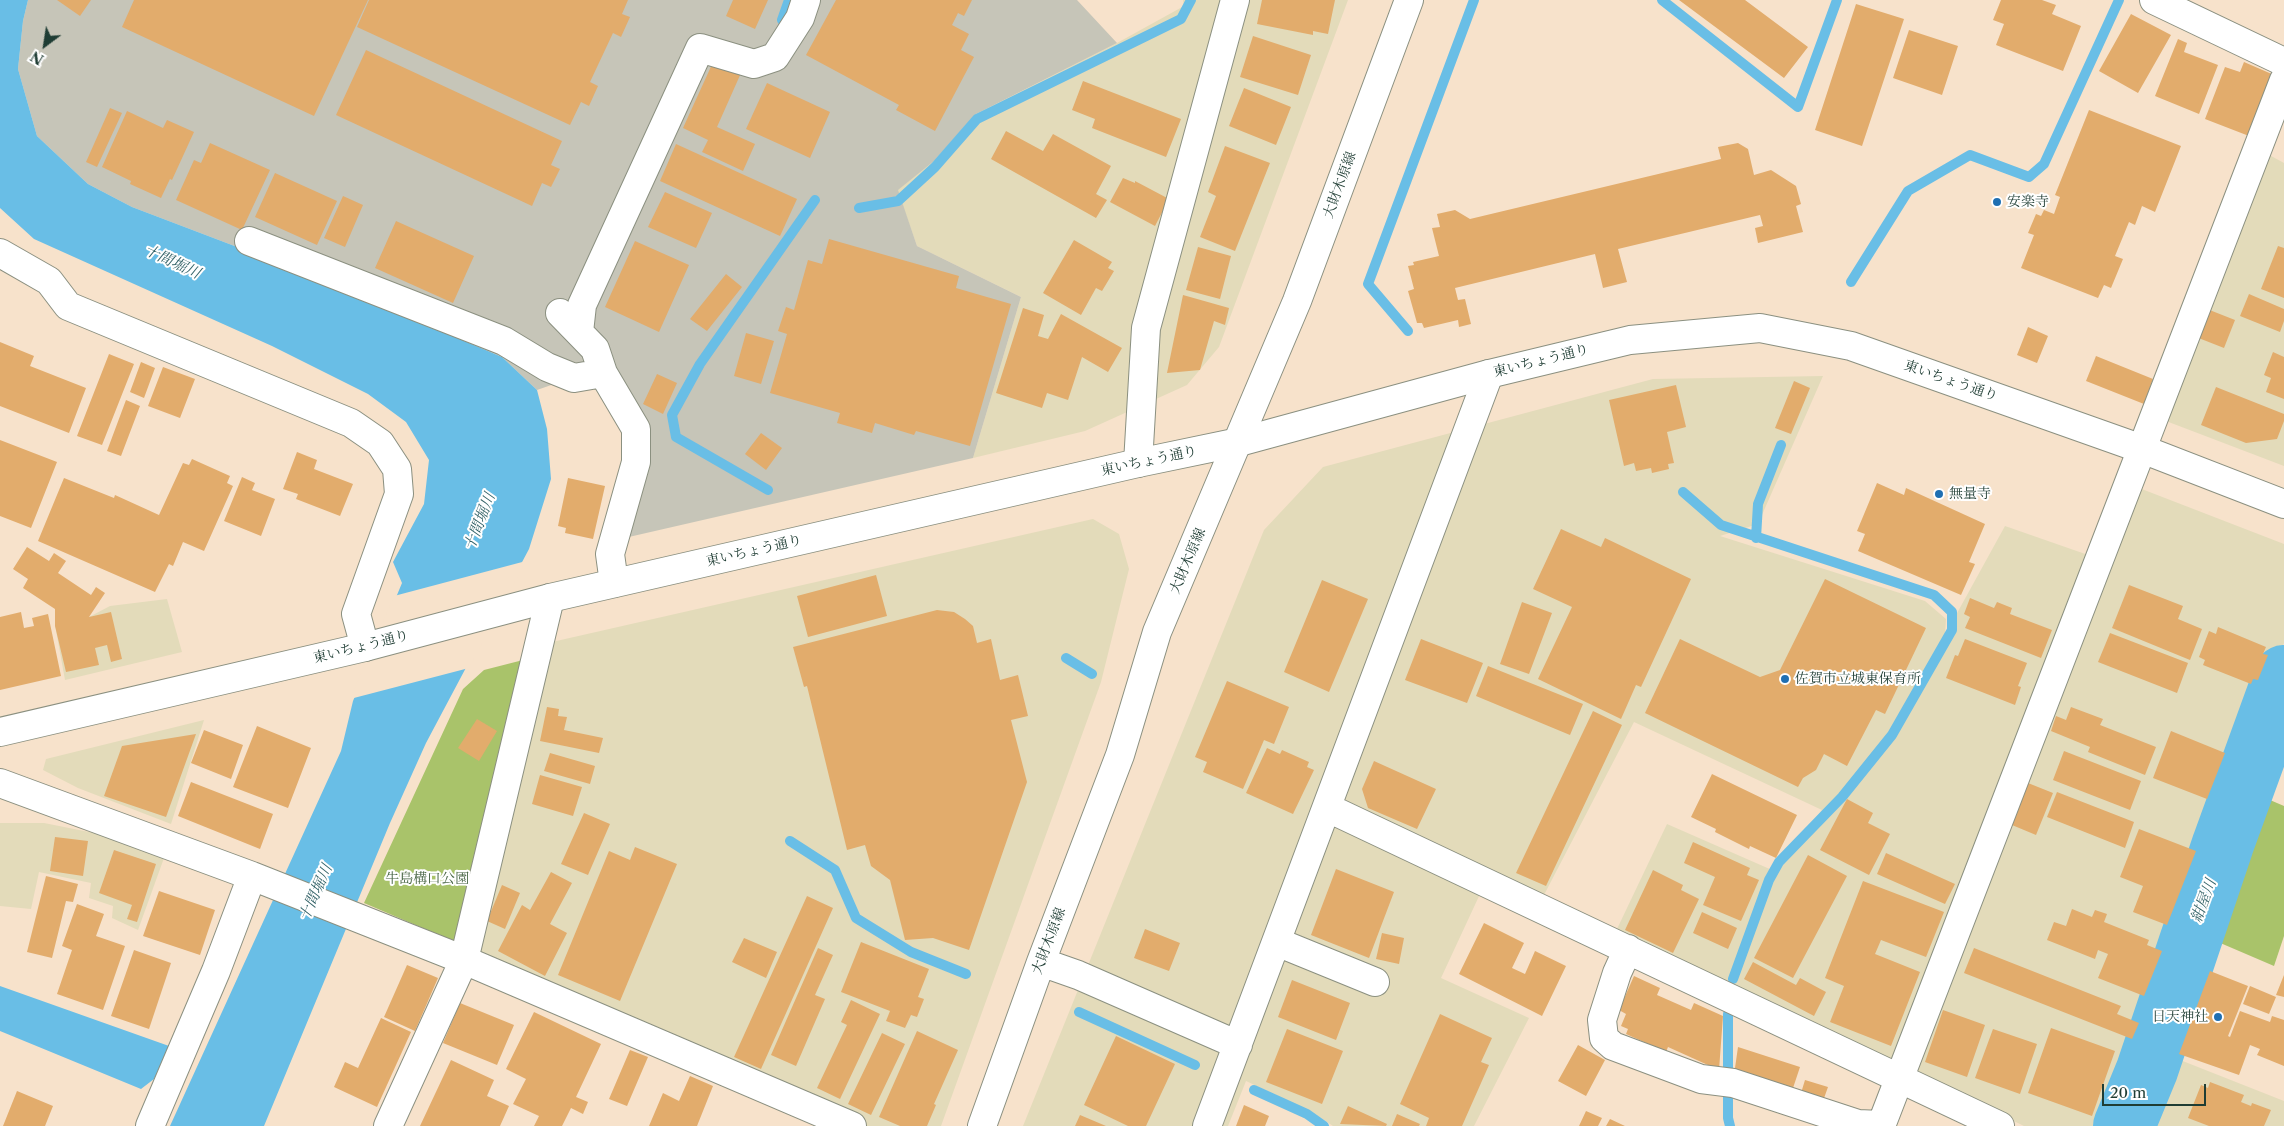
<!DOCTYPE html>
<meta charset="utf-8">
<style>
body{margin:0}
#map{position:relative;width:2284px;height:1126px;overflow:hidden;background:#f7e2cb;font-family:"Libre Caslon Text",serif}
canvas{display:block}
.north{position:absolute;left:20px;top:20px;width:50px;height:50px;-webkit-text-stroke:4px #fff;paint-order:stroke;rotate:211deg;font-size:14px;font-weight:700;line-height:20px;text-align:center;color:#1f3d34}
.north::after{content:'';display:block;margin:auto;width:18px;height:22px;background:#1f3d34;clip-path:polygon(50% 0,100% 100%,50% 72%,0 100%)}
.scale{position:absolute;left:2102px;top:1084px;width:104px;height:22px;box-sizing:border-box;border:2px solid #1f3d34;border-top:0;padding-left:6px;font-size:15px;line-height:18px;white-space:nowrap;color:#1f3d34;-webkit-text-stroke:4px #fff;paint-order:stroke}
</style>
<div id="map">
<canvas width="2284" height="1126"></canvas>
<div class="north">N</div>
<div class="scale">20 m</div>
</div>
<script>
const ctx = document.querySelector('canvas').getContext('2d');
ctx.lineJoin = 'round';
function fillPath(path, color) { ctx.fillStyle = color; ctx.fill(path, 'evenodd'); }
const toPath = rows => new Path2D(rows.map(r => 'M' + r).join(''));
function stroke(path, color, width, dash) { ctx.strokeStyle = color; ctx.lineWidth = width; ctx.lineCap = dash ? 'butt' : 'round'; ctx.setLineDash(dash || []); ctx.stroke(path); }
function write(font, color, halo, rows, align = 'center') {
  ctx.font = font + ' "Libre Caslon Text","Noto Serif JP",serif'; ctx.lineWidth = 4; ctx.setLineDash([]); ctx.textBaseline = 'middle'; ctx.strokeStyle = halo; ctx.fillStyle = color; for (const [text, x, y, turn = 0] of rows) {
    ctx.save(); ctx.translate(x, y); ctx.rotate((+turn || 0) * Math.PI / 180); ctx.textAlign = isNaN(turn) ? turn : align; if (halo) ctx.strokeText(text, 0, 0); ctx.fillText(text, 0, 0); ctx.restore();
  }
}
const built = toPath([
 [1183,0,1348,0,1219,347,1187,385,1085,431,973,458,1021,297,917,246,897,190,934,161,976,114,1117,43,1184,6],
 [2249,144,2284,163,2284,466,2145,413],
 [1823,376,1758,524,1720,536,1925,601,1946,619,1945,635,2005,526,2091,556,2121,481,2284,544,2284,643,2116,1126,2024,1126,1617,929,1667,824,1772,870,1822,810,1634,722,1532,918,1480,894,1441,978,1529,1018,1474,1126,1333,1126,1312,1112,1246,1081,1228,1126,1023,1126,1264,530,1323,467,1653,379],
 [1093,519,1119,534,1129,569,1101,682,941,1126,820,1126,460,944,530,647],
 [167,599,182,652,65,680,55,625,89,617,110,606],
 [204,720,171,824,78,788,43,770,46,759],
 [0,823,44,823,99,834,164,858,138,930,112,918,113,906,89,898,91,883,39,872,31,909,0,906],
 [2170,1056,2284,1101,2284,1126,2142,1126]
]);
const industrial = toPath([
 [28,0,1077,0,1117,43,976,114,934,161,898,190,917,246,1021,297,973,458,607,542,633,462,611,364,537,390,502,357,295,269,132,207,88,184,37,136,18,69,23,21]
]);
const green = toPath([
 [527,659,460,944,364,903,463,689,484,670],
 [2263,797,2284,806,2284,936,2274,966,2218,942,2238,862]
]);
const water = toPath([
 [0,0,28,0,23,21,18,69,37,136,88,184,132,207,295,269,502,357,537,390,547,429,551,479,529,549,426,743,390,823,264,1126,170,1126,341,751,353,701,402,583,393,562,424,504,429,460,406,422,368,394,272,346,34,239,0,208],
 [0,986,169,1046,154,1079,141,1089,0,1031]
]);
const pier = toPath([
 [526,561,469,668,350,699,394,596]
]);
const stream = toPath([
 [1662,0,1798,107,1837,0],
 [782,20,789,0],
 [859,208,898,201,935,167,977,119,1181,19,1191,0],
 [1851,282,1908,191,1970,155,2029,177,2044,164,2119,0],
 [1408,331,1368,284,1474,0],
 [768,490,676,437,672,415,700,364,815,200],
 [1683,492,1721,525,1934,595,1952,612,1952,630,1892,735,1842,797,1779,862,1769,880,1733,979],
 [1756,538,1758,504,1781,445],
 [1066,658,1092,674],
 [790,841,835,870,856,918,911,952,966,974],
 [1079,1012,1195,1065],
 [1728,1014,1728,1118,1730,1126],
 [1254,1090,1307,1114,1324,1126]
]);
const river = toPath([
 [2124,1126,2147,1070,2223,844,2284,676]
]);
const building = toPath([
 [57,0,91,0,80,16],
 [134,0,368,0,314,116,122,27],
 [369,0,628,0,622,14,630,17,621,37,613,33,590,82,598,86,589,106,581,102,570,125,357,27],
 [733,0,768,0,755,29,726,16],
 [836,0,972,0,964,16,958,13,952,25,969,34,961,50,974,57,935,131,896,110,899,105,806,55],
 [1262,0,1335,0,1328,34,1313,31,1313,35,1257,24],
 [1679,0,1745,0,1808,47,1784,78],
 [2001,0,2042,0,2056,5,2052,14,2081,26,2063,71,1996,45,2004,24,1993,20],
 [1856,4,1904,19,1862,146,1815,130],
 [2131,14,2171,35,2138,93,2099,71],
 [1909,30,1958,46,1942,95,1893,78],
 [1253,36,1311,55,1298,95,1240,77],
 [2178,39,2187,43,2184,52,2218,65,2199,114,2155,96],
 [366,50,562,141,551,165,560,169,551,187,542,183,532,206,336,115],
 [714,60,741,73,717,127,755,144,743,171,702,152,708,140,683,128],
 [2244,62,2274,75,2249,136,2205,119,2225,67,2240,72],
 [1083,81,1181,119,1166,157,1092,128,1095,119,1072,110],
 [767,83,830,112,810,158,746,129],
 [1244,88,1291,107,1276,145,1229,126],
 [110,108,122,113,97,167,86,162],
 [2089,110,2181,146,2155,212,2142,206,2135,225,2129,222,2115,256,2123,259,2111,288,2104,285,2098,298,2021,268,2034,235,2028,233,2036,214,2041,216,2044,210,2054,214,2060,197,2055,195],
 [127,111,163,128,167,120,194,132,172,180,170,179,161,198,130,184,131,181,102,167],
 [1006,131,1043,151,1053,134,1111,166,1096,194,1107,200,1096,218,991,159],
 [210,143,270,170,242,230,176,200,194,160,201,163],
 [1738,143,1748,149,1754,175,1771,170,1796,186,1801,204,1796,206,1803,232,1758,243,1755,228,1763,226,1760,215,1618,249,1627,282,1603,288,1595,254,1455,288,1458,300,1465,299,1471,324,1459,327,1458,320,1424,328,1422,323,1417,323,1408,291,1414,289,1408,266,1414,265,1413,262,1439,256,1432,228,1440,227,1437,214,1455,210,1470,219,1721,159,1718,147],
 [676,144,797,199,780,236,660,181],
 [1225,146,1270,163,1235,251,1200,237,1216,196,1208,192],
 [275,173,337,201,317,245,255,217],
 [1123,178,1135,183,1135,181,1169,199,1155,226,1110,202],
 [665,192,712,213,696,248,648,227],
 [343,196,363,205,345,247,324,238],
 [396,221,474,256,453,303,375,268],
 [829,239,959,276,956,288,1011,304,970,446,916,431,914,435,875,423,872,433,837,423,840,413,770,393,787,334,778,331,786,307,794,310,808,260,822,264],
 [1074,240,1112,262,1108,268,1114,271,1102,291,1096,288,1081,315,1043,293],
 [635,241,689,265,659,332,605,307],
 [2278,246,2284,248,2284,298,2261,289],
 [1198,247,1231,256,1220,299,1186,290],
 [726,274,742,287,707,331,690,319],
 [2249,294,2284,309,2284,321,2280,332,2240,316],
 [1183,295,1229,308,1225,325,1214,321,1200,370,1167,373],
 [1023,308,1044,315,1038,336,1048,339,1061,314,1122,348,1108,372,1082,357,1068,400,1047,393,1042,408,996,393],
 [2207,309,2235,320,2224,348,2196,337],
 [2028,327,2048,336,2037,363,2017,355],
 [746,333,774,341,761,384,734,376],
 [0,342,34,356,30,366,86,388,69,433,0,406],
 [2273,352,2284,357,2284,399,2266,392,2271,378,2264,375],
 [109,354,134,364,102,445,77,436],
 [2096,356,2153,379,2144,404,2086,381],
 [141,362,155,368,144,398,130,392],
 [163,367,195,379,180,418,148,406],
 [657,374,677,383,663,414,643,404],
 [1794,381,1810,388,1791,434,1775,428],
 [1676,385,1686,427,1667,432,1674,463,1668,464,1669,469,1652,473,1651,468,1636,471,1634,463,1624,466,1609,400],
 [2216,387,2284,414,2284,421,2277,439,2246,443,2201,425],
 [126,400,140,406,121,456,107,451],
 [761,433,782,448,766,470,745,454],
 [0,440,57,462,31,528,0,516],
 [297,452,317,460,314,469,353,484,340,516,296,499,298,494,283,489],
 [192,459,230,476,227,483,233,486,204,551,183,542,173,566,169,564,155,592,38,541,64,478,114,498,115,495,159,515,183,463,189,465],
 [242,477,255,483,252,490,275,499,261,536,224,521],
 [568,478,605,486,593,539,565,533,566,528,558,526],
 [1877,483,1904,495,1906,488,1985,524,1969,562,1975,564,1961,595,1858,551,1865,534,1857,531],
 [1561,529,1601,547,1605,538,1691,579,1641,687,1636,685,1621,719,1538,679,1572,607,1533,589],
 [27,547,49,561,54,553,66,561,58,573,91,595,96,587,105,593,89,617,111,612,122,659,111,662,107,645,95,648,99,665,66,672,55,626,55,609,23,588,28,579,13,569],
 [876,575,887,616,808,637,797,596],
 [1825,579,1926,628,1885,714,1876,710,1847,766,1824,754,1816,770,1803,778,1798,787,1645,713,1680,639,1760,677,1780,670],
 [1322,580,1368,599,1329,692,1284,672],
 [2129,585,2183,606,2178,619,2202,629,2190,660,2112,628],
 [1970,598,1994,608,1997,602,2012,608,2010,614,2052,630,2041,658,1965,628,1970,617,1964,614],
 [1522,602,1552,613,1529,674,1500,664],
 [937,610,954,612,965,619,973,626,977,643,991,639,1000,680,1018,675,1028,716,1011,720,1027,782,969,950,933,938,905,940,890,880,871,866,865,845,847,850,807,686,804,687,793,647],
 [21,612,24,628,34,626,32,618,48,614,61,676,0,690,0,617],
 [2218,627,2266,647,2263,654,2268,655,2258,680,2253,679,2251,684,2203,665,2205,660,2199,657,2209,631,2216,634],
 [2110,633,2188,663,2177,693,2098,662],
 [1421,639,1483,663,1467,703,1405,680],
 [1965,639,2027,663,2018,686,2021,687,2015,705,1946,678,1955,655,1958,656],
 [1488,666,1583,704,1570,735,1476,696],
 [1227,681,1289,707,1274,744,1264,740,1243,789,1203,772,1207,762,1195,757],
 [547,707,559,709,558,716,567,717,564,730,603,738,599,753,540,741],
 [2071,707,2103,719,2100,725,2156,747,2145,775,2088,752,2090,747,2051,731,2056,716,2066,720],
 [1593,711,1622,725,1546,886,1516,873],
 [477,719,497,731,479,761,458,748],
 [257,726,311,748,288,808,233,787],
 [204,730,243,745,231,779,191,763],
 [2171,731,2225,753,2207,799,2153,778],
 [196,734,166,817,104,796,122,746],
 [1267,748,1280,754,1282,750,1309,762,1307,767,1314,770,1293,814,1246,793],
 [2064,751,2141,781,2130,810,2053,780],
 [550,753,595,766,590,784,544,771],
 [1374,761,1436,789,1417,829,1368,808,1362,789],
 [1712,774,1797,815,1776,858,1750,846,1749,849,1715,832,1716,829,1691,817],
 [540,775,582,787,573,816,532,804],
 [191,782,273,814,260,849,178,816],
 [2028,783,2053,793,2036,835,2012,825],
 [2057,792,2134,822,2125,848,2047,817],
 [1847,799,1873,813,1868,823,1890,834,1869,875,1820,850],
 [584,813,610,824,588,875,561,864],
 [2139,829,2196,851,2167,925,2133,912,2143,886,2120,877],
 [55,837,88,841,83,876,50,871],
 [1693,842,1750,868,1747,875,1759,880,1741,921,1703,905,1715,877,1684,863],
 [635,847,677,864,620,1001,558,975,609,851,630,860],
 [114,850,156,864,137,922,127,919,132,905,99,893],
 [1886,853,1955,884,1945,904,1877,874],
 [1808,855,1847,876,1793,978,1754,958],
 [1336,869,1394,892,1369,958,1311,935],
 [1653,870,1683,885,1681,890,1699,899,1673,953,1625,930],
 [551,872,572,883,550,924,567,933,545,976,498,951,522,905,530,910],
 [46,876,78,884,73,902,66,901,52,958,27,952],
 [1863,881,1944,912,1926,957,1881,940,1875,954,1920,972,1891,1046,1830,1022,1844,986,1825,978],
 [502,885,520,893,505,929,487,921],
 [159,891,215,910,200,955,143,936],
 [807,896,833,908,761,1069,734,1057],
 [77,904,104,914,96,936,125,946,103,1010,57,994,72,950,62,946],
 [2072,909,2092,917,2095,910,2107,914,2104,922,2149,940,2147,945,2162,951,2144,996,2098,978,2108,954,2098,950,2095,959,2047,940,2054,922,2066,926],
 [1702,912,1737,928,1728,949,1693,933],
 [1484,923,1524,943,1512,968,1525,974,1535,951,1566,966,1542,1016,1459,974],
 [1145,929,1180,943,1169,971,1134,958],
 [1382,933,1404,938,1399,964,1376,959],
 [744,938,777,952,766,978,732,962],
 [861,942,929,969,918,997,924,999,917,1017,911,1015,905,1028,886,1021,890,1011,841,992],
 [818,948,833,955,815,995,825,999,796,1066,771,1055],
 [1974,948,2121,1006,2117,1014,2139,1023,2132,1039,1964,973],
 [134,950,171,963,149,1029,111,1016],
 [1753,962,1796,985,1800,978,1826,992,1814,1016,1744,979],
 [407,965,438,978,415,1031,384,1017],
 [2210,971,2248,986,2228,1036,2230,1037,2240,1011,2270,1022,2272,1016,2284,1020,2284,1066,2257,1055,2260,1049,2250,1045,2239,1075,2179,1054],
 [2284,975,2284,997,2276,995],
 [1634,976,1660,988,1657,995,1691,1010,1694,1003,1723,1016,1719,1070,1668,1047,1666,1052,1626,1034,1628,1029,1621,1026,1626,1014,1619,1010],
 [1292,980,1350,1003,1336,1040,1278,1017],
 [2250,986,2276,997,2269,1014,2243,1004],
 [851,1000,880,1014,840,1099,817,1088,847,1025,841,1022],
 [460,1003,514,1025,497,1065,443,1043],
 [1943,1010,1985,1025,1967,1077,1925,1062],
 [534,1012,601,1044,576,1097,588,1102,583,1114,571,1108,562,1126,534,1126,539,1116,513,1104,526,1079,506,1069],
 [1440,1014,1492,1038,1481,1062,1489,1065,1462,1126,1426,1126,1429,1118,1400,1104],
 [381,1018,411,1032,377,1107,334,1087,345,1062,358,1068],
 [2051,1028,2115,1051,2092,1116,2028,1093],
 [1287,1029,1343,1051,1322,1104,1266,1082],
 [1993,1029,2037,1044,2020,1094,1975,1078],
 [917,1031,958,1050,934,1104,936,1105,927,1126,900,1126,879,1117],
 [882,1033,905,1044,871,1115,848,1104],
 [1116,1036,1175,1064,1146,1126,1128,1126,1084,1105],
 [1578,1045,1605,1060,1586,1096,1558,1081],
 [1738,1047,1800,1067,1791,1094,1734,1075],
 [630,1050,648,1057,627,1106,609,1099],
 [451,1060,494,1080,487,1096,509,1106,500,1126,420,1126],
 [690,1076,713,1086,697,1126,649,1126,663,1093,679,1101],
 [1805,1080,1828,1087,1823,1101,1801,1093],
 [2210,1082,2244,1095,2241,1102,2251,1106,2252,1103,2271,1110,2264,1126,2209,1126,2188,1118,2201,1085,2208,1088],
 [17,1091,53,1106,45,1126,3,1126],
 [1244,1105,1269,1116,1265,1126,1236,1126],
 [1348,1106,1387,1124,1386,1126,1340,1124],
 [1586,1111,1602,1118,1598,1126,1579,1126],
 [1397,1114,1420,1124,1419,1126,1392,1126],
 [1080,1115,1106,1126,1075,1126],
 [1610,1119,1625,1126,1606,1126]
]);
const minor = toPath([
 [2154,0,2284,62],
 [249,241,504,341,547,367,574,378,603,373],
 [0,253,49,281,68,306,351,423,380,443,397,469,399,494,356,614,365,647],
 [560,313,595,349,603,373,636,429,636,462,610,554,614,583],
 [579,332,582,305,700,48,754,64,775,57,800,18,806,0],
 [1138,463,1146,328,1235,0],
 [0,783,252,876,464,960,852,1126],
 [1328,808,2000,1126],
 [1277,942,1375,982],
 [1628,949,1617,973,1602,1020,1604,1038,1613,1046,1701,1079,1733,1083,1858,1124,1881,1125],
 [1041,962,1078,975,1238,1045],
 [150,1126,216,971,252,876],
 [388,1126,464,960,550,598],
 [982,1126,1041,962,1120,755,1157,632,1297,301,1409,0],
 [1207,1126,1489,374],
 [1881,1126,2284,80]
]);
const highway = toPath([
 [0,732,365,647,550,598,1138,463,1239,442,1489,374,1630,340,1760,328,1851,346,2142,449,2284,504]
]);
const markers = [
 [1997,202,5,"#1f6fb2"],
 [1939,494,5,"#1f6fb2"],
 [1785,679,5,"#1f6fb2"],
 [2218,1017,5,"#1f6fb2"]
];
const streetNames = [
 ["大財木原線",1340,185,-70],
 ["東いちょう通り",1541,361,-14],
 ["東いちょう通り",1951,381,19],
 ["東いちょう通り",1149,461,-12],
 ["東いちょう通り",754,551,-13],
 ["大財木原線",1188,561,-67],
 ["東いちょう通り",361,647,-14],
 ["大財木原線",1049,941,-69]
];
const poiNames = [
 ["安楽寺",2007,202],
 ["無量寺",1949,494],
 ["佐賀市立城東保育所",1795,679],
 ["日天神社",2208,1017,"right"]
];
const parkNames = [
 ["牛島構口公園",427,879]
];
const waterNames = [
 ["十間堀川",172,262,25],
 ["十間堀川",480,522,-69],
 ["十間堀川",316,893,-66],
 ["紺屋川",2204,901,-70]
];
fillPath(built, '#e3dbba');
fillPath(industrial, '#c6c5b8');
fillPath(green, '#a9c36a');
fillPath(water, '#69bee6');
fillPath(pier, '#f7e2cb');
stroke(stream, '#69bee6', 10);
stroke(river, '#69bee6', 62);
fillPath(building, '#e2ac6c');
stroke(minor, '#8b9080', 30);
stroke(highway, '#8b9080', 30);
stroke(minor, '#fff', 28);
stroke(highway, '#fff', 28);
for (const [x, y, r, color] of markers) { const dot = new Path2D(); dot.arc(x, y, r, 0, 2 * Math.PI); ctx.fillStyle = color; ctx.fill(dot); stroke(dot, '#fff', 2); }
write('14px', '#1f3d34', '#fff', streetNames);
write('14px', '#1f3d34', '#fff', poiNames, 'left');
write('14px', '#486544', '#fff', parkNames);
write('italic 15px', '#356469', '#fff', waterNames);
</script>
